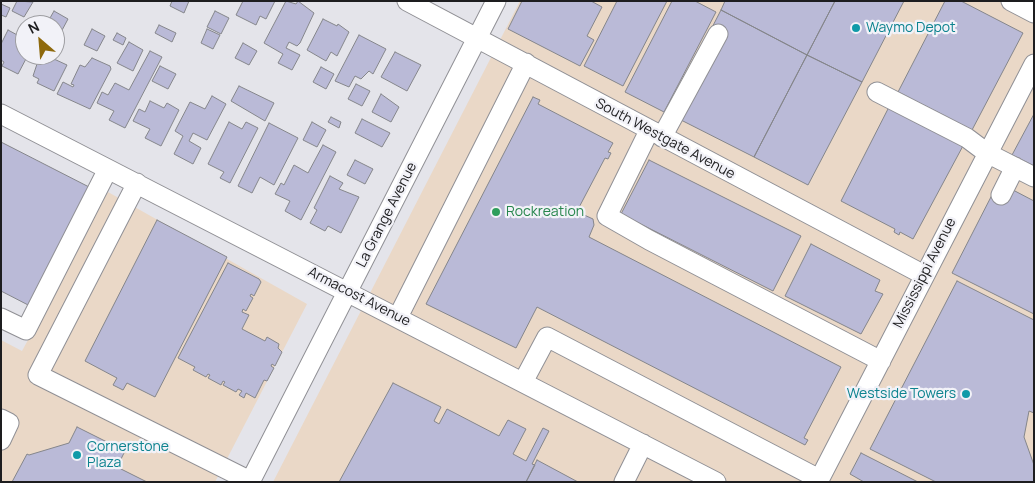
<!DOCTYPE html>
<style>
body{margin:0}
#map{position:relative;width:1035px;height:483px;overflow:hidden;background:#e4e4ea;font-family:Manrope,sans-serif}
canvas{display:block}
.frame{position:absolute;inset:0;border:2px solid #1d1d1f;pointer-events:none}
.north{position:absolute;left:15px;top:15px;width:50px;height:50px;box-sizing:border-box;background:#f2f2f8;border:1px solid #9d9da1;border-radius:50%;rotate:333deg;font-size:14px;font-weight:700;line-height:20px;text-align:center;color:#1d1d1f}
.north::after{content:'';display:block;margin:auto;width:18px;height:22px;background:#8e690d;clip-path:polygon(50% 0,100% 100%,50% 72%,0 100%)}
</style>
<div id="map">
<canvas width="1035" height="483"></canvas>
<div class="frame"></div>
<div class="north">N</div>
</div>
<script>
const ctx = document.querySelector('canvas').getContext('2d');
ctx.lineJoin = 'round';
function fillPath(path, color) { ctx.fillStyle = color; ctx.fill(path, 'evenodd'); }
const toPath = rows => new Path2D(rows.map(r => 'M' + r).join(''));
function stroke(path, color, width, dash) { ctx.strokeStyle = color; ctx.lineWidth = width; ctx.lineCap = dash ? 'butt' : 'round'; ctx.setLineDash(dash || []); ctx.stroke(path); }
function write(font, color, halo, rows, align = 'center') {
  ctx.font = font + ' Manrope,sans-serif'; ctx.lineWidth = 4.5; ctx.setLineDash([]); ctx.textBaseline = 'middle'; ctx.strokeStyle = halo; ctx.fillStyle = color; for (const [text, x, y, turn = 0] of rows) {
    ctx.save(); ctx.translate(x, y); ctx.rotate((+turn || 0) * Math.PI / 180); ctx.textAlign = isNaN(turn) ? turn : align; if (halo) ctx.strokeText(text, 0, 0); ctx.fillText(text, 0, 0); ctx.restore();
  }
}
const commercial = toPath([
 [520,1,1034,1,1034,482,273,482],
 [108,192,307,304,215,482,1,482,1,340,22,351]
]);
const building = toPath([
 [17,1,33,2,24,17,12,11,17,1],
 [172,1,189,1,184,13,170,6,172,1],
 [243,1,275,1,266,19,260,16,256,25,236,15,243,1],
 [286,1,296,4,298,1,314,13,300,43,297,46,289,42,286,48,300,55,292,70,278,63,283,54,264,43,286,1],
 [522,1,591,1,602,7,587,36,594,40,580,66,508,29,522,1],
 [617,1,667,1,623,86,584,66,617,1],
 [672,1,695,1,716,12,664,112,625,92,672,1],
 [725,1,835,1,807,55,721,10,725,1],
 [835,1,904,1,862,82,807,55,835,1],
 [945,1,961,1,1023,33,972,130,898,92,945,1],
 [1,4,10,8,6,17,1,15,1,4],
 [721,10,807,55,754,157,681,120,700,51,721,10],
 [54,11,68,19,60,34,55,32,55,25,46,25,54,11],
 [215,11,229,18,221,34,207,27,215,11],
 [323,19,337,26,338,24,349,32,337,56,331,52,326,61,307,50,323,19],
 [159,25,176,33,172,42,155,33,159,25],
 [92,29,105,36,97,51,84,45,92,29],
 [207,29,220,35,213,49,201,43,207,29],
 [8,30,21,37,19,40,25,43,25,55,28,55,18,74,2,66,4,62,1,60,1,44,8,30],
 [117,33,126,38,123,45,113,40,117,33],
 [359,35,386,49,373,74,369,71,361,79,355,76,349,87,335,81,359,35],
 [129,42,143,50,133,71,117,63,129,42],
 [243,43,257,51,249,65,235,58,243,43],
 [150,51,162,57,125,128,109,120,114,111,97,103,102,92,108,95,115,83,129,90,150,51],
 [395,52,421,65,407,91,381,77,395,52],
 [55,54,56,54,54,59,67,65,54,91,37,83,39,79,33,76,40,55,55,54],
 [807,55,862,82,808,185,754,157,807,55],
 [92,58,110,66,111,69,90,109,57,94,63,82,73,87,74,85,71,84,80,65,85,67,92,58],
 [160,66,176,74,168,89,152,81,160,66],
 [321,67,334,74,326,89,313,82,321,67],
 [356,84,370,91,362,106,348,99,356,84],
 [239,86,274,103,265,121,231,101,239,86],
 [381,94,399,107,391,122,372,112,381,94],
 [212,96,226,104,207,140,193,133,189,141,201,148,193,164,174,154,183,136,175,131,190,102,205,109,212,96],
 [533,97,540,100,538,104,613,143,608,152,611,153,608,159,605,158,575,215,580,217,582,214,593,219,594,225,589,237,841,367,804,438,808,440,805,445,537,307,516,348,426,304,533,97],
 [150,101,164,108,167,103,179,110,161,146,145,138,150,129,133,121,139,109,145,112,150,101],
 [890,105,964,144,913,239,900,232,899,235,894,232,895,229,841,201,890,105],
 [1034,114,1034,166,1012,155,1034,114],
 [331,117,341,122,339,128,328,122,331,117],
 [362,119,390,133,382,147,355,133,362,119],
 [229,122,242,129,246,122,258,128,230,183,220,178,224,172,208,164,229,122],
 [312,122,326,130,317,147,303,140,312,122],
 [269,123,298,138,274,185,260,177,252,193,238,186,269,123],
 [1,142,91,188,32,307,1,291,1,142],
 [323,145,336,152,301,220,285,211,290,201,275,194,281,183,284,185,294,165,308,173,323,145],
 [355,160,373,169,365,184,347,175,355,160],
 [649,160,801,236,773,291,621,214,649,160],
 [330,176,343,183,339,189,359,197,341,233,328,226,325,231,310,223,317,210,314,208,330,176],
 [1013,190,1034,201,1034,314,952,273,994,191,1013,190],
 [157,220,227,257,155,397,127,383,123,390,113,385,117,378,85,361,157,220],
 [811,244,880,280,875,291,883,294,861,334,785,296,811,244],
 [228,263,259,279,261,282,254,296,251,294,250,296,253,298,246,311,243,309,242,312,249,315,242,329,265,341,267,337,279,344,278,348,282,352,275,366,272,364,271,366,274,368,267,381,264,380,255,398,246,393,244,398,239,395,242,391,238,389,236,392,223,385,225,382,223,381,221,385,208,378,210,375,208,374,206,377,193,370,195,367,178,358,228,263],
 [957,281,1034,320,1034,413,1029,411,1024,437,1034,465,1034,482,936,482,870,449,957,281],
 [393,383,441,407,434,421,439,424,447,409,499,436,508,420,526,429,513,454,526,461,543,428,549,431,532,464,535,465,526,482,339,482,393,383],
 [77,427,125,451,117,467,147,482,12,482,27,454,29,455,69,443,77,427],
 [861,453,918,482,864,482,850,474,861,453],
 [537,460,578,482,526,482,537,460]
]);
const minor = toPath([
 [407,1,924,275],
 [1011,1,1034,13],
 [877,92,967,138,987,153,1034,177],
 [1,114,716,482],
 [649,131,607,216,649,240,881,361],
 [662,137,718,34],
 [137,183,38,375,250,481],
 [1001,195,1015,167],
 [398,317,526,63],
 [1,318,26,330,108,169],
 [523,382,547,337,819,479],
 [1,419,9,423,1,440],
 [250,482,496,1],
 [624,482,643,444],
 [818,482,1034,64]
]);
const markers = [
 [856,28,5,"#0f9aa8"],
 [496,212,5,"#2e9e5b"],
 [966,394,5,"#0f9aa8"],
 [77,455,5,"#0f9aa8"]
];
const cultureNames = [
 ["Waymo Depot",866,28],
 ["Westside Towers",956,394,"right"],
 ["Cornerstone",87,447],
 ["Plaza",87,463]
];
const streetNames = [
 ["South Westgate Avenue",665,139,28],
 ["La Grange Avenue",387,215,-63],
 ["Mississippi Avenue",925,273,-63],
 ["Armacost Avenue",359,297,27]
];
const leisureNames = [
 ["Rockreation",506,212]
];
fillPath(commercial, '#ead8c7');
fillPath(building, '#babad7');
stroke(building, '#85868b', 1);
stroke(minor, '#909095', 21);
stroke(minor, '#fff', 19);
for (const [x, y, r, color] of markers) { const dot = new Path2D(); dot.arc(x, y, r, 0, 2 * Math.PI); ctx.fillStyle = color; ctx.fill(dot); stroke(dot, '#f2f2f8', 2); }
write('14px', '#0d838f', '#f2f2f8', cultureNames, 'left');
write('14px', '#1d1d1f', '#f2f2f8', streetNames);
write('14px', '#27864d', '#f2f2f8', leisureNames, 'left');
</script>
